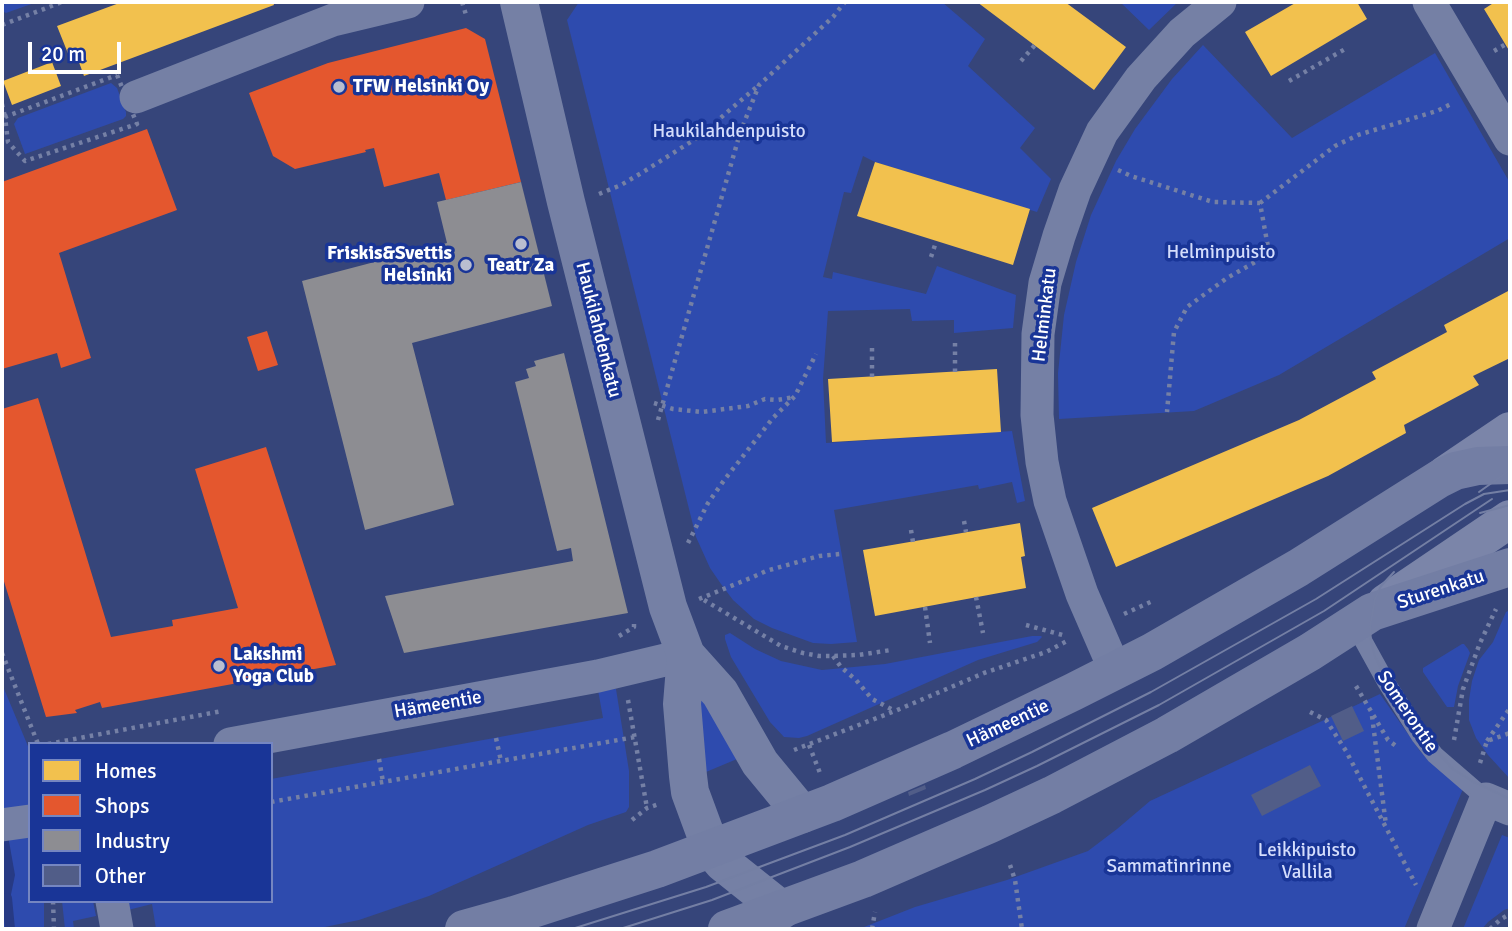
<!DOCTYPE html>
<meta charset="utf-8">
<style>
body{margin:0}
#map{position:relative;width:1512px;height:931px;overflow:hidden;background:#36457a;font-family:Signika,sans-serif}
canvas{display:block}
.frame{position:absolute;inset:0;border:4px solid #fff;pointer-events:none}
.legend{position:absolute;left:28px;top:742px;width:245px;height:161px;box-sizing:border-box;background:#193597;border:2px solid #7586c1;margin:0;padding:9px 12px;list-style:none;font-size:21px;color:#fff}
.legend li{display:flex;align-items:center;gap:14px;height:35px}
.legend b{width:35px;border:2px solid #7586c1}
.scale{position:absolute;left:28px;top:42px;width:93px;height:32px;box-sizing:border-box;border:4px solid #fff;border-top:0;padding-left:9px;font-size:21px;line-height:24px;white-space:nowrap;color:#fff;-webkit-text-stroke:5px #193597;paint-order:stroke}
</style>
<div id="map">
<canvas width="1512" height="931"></canvas>
<div class="frame"></div>
<ul class="legend">
<li><b style="height:19px;background:#f2c14e"></b>Homes</li>
<li><b style="height:19px;background:#e4572e"></b>Shops</li>
<li><b style="height:19px;background:#8d8d92"></b>Industry</li>
<li><b style="height:19px;background:#515d88"></b>Other</li>
</ul>
<div class="scale">20 m</div>
</div>
<script>
const ctx = document.querySelector('canvas').getContext('2d');
ctx.lineJoin = 'round';
function fillPath(path, color) { ctx.fillStyle = color; ctx.fill(path, 'evenodd'); }
const toPath = rows => new Path2D(rows.map(r => 'M' + r).join(''));
function stroke(path, color, width, dash) { ctx.strokeStyle = color; ctx.lineWidth = width; ctx.lineCap = dash ? 'butt' : 'round'; ctx.setLineDash(dash || []); ctx.stroke(path); }
function write(font, color, halo, rows, align = 'center') {
  ctx.font = font + ' Signika,sans-serif'; ctx.lineWidth = 7; ctx.setLineDash([]); ctx.textBaseline = 'middle'; ctx.strokeStyle = halo; ctx.fillStyle = color; for (const [text, x, y, turn = 0] of rows) {
    ctx.save(); ctx.translate(x, y); ctx.rotate((+turn || 0) * Math.PI / 180); ctx.textAlign = isNaN(turn) ? turn : align; if (halo) ctx.strokeText(text, 0, 0); ctx.fillText(text, 0, 0); ctx.restore();
  }
}
const green = toPath([
 [2,2,37,2,6,13,2,11],
 [579,2,942,2,985,39,968,66,1035,128,1020,148,1051,179,1037,212,875,162,863,156,851,193,844,192,823,277,832,279,833,272,926,294,937,266,1016,295,1013,328,954,333,954,320,912,321,910,309,828,311,823,379,826,443,1012,431,1025,501,1017,503,1012,482,979,489,978,485,834,510,857,642,831,644,813,643,772,628,754,619,733,600,721,584,710,568,696,537,567,20],
 [1120,2,1178,2,1149,30],
 [1203,45,1292,138,1435,53,1510,183,1510,238,1279,375,1194,411,1059,419,1058,373,1064,315,1076,262,1091,215,1116,161,1135,129,1172,79],
 [111,83,117,88,126,112,126,116,123,119,25,154,14,124,18,118],
 [1510,610,1510,779,1488,755,1476,738,1469,720,1469,700,1472,681,1479,660,1493,642,1506,612],
 [730,633,755,649,781,661,822,670,885,664,1032,636,1041,636,1042,637,1037,642,978,660,807,736,799,738,784,737,770,722,731,657,725,639,725,635],
 [1462,644,1464,644,1468,649,1470,653,1458,686,1454,707,1447,707,1423,672,1423,668],
 [2,684,30,751,30,901,44,901,44,929,2,929],
 [696,688,737,759,706,772],
 [616,689,629,771,629,807,626,812,588,825,429,896,359,920,315,929,156,929,152,904,128,910,127,901,271,901,271,779,603,718,598,690],
 [1380,694,1420,751,1463,789,1404,929,859,929,915,907,1007,880,1088,851,1117,829,1150,801],
 [1502,835,1510,838,1510,908,1504,910,1488,922,1482,929,1463,929],
 [62,901,93,901,96,916,73,921,74,929,65,929]
]);
const water = toPath([
 [2,802,15,875,8,909,2,894]
]);
const homes = toPath([
 [122,2,273,2,274,5,84,76,76,54,69,56,57,26],
 [977,2,1065,2,1126,47,1094,90],
 [1297,2,1357,2,1367,19,1271,76,1245,32],
 [1495,2,1510,2,1510,52,1484,9],
 [52,62,61,86,12,105,3,81],
 [875,162,1030,209,1013,265,857,216],
 [1510,290,1510,358,1473,376,1479,385,1404,425,1406,433,1328,476,1116,567,1092,508,1299,420,1376,379,1372,372,1447,332,1444,325],
 [997,369,1001,432,832,442,828,379],
 [1020,523,1025,556,1021,557,1026,588,875,616,863,550]
]);
const shops = toPath([
 [466,28,485,39,521,182,446,200,439,173,384,187,374,148,365,150,366,152,295,169,273,156,249,93,328,63],
 [147,129,177,210,59,253,91,358,61,368,57,353,2,369,2,182],
 [267,331,278,365,258,371,247,337],
 [38,398,111,637,173,626,172,620,238,608,195,469,266,447,336,665,102,708,100,702,75,710,77,713,46,717,2,575,2,409]
]);
const industry = toPath([
 [521,182,552,306,412,343,454,505,365,530,302,281,447,243,437,202],
 [564,353,628,613,404,653,385,596,573,561,571,548,557,551,515,382,529,378,526,369,536,366,534,361]
]);
const stream = toPath([
 [7,898,10,929]
]);
const building = toPath([
 [1352,706,1364,731,1343,741,1331,716],
 [1310,765,1321,786,1262,816,1251,795],
 [925,785,926,789,909,796,908,792]
]);
const path = toPath([
 [462,2,467,18],
 [2,25,62,2],
 [1494,51,1506,44],
 [1021,61,1035,45],
 [117,75,137,124,25,161,8,142,5,117,117,75],
 [1289,81,1347,48],
 [2,104,5,117],
 [1118,170,1131,176,1213,202,1260,203,1268,247,1257,261,1227,278,1187,307,1174,332,1167,412],
 [599,194,621,185,643,172,697,138,759,85],
 [1260,203,1335,146,1358,135,1437,111,1453,103],
 [931,257,936,242],
 [955,372,955,342],
 [872,377,872,347],
 [654,403,673,409,702,412,748,406,765,399,777,400,795,397],
 [658,420,740,133,759,85,833,17,845,2],
 [964,521,966,532],
 [911,530,913,542],
 [688,543,708,503,725,479,773,418,795,396,816,354],
 [976,597,983,633],
 [699,599,753,577,766,571,819,556,840,554],
 [704,600,781,646,803,653,819,656,833,656,858,655,891,650],
 [925,607,930,643],
 [1124,614,1155,600],
 [1026,625,1066,636],
 [619,636,634,627,634,622],
 [2,653,38,744],
 [833,656,841,667,856,680,872,699,895,711],
 [1356,686,1388,740,1396,746],
 [628,700,647,808],
 [1310,712,1326,720,1346,751,1416,885],
 [1372,716,1386,825],
 [496,738,501,761],
 [1454,740,1463,689,1480,643,1496,609],
 [1487,741,1510,708],
 [48,744,222,711],
 [809,745,820,773],
 [794,750,895,711,984,673,1046,652,1069,640],
 [379,759,383,782],
 [1480,763,1487,741,1510,733],
 [271,802,635,737],
 [632,820,647,808,659,804],
 [1010,865,1015,880,1022,929],
 [53,901,54,929],
 [872,929,875,912],
 [1490,929,1501,919,1510,914]
]);
const service = toPath([
 [1354,624,1386,682,1420,736,1435,755,1486,799]
]);
const minor = toPath([
 [1429,2,1510,139],
 [136,97,333,20,408,2],
 [1115,670,1082,594,1050,501,1042,462,1037,415,1038,334,1045,283,1059,236,1075,190,1102,132,1141,78,1182,33,1220,2],
 [230,744,598,676,686,655],
 [2,825,30,821],
 [112,901,117,929],
 [1433,929,1486,799,1510,809]
]);
const tertiary = toPath([
 [519,2,566,202,668,607,686,655,720,693,760,763,802,814],
 [686,655,682,704,688,776,690,792,711,849,723,863,782,910]
]);
const secondary = toPath([
 [1445,475,1510,431],
 [1386,603,1510,519]
]);
const primary = toPath([
 [464,929,514,915,657,869,832,803,953,750,1073,692,1152,652,1298,568,1439,479,1455,471,1478,466,1510,465],
 [727,929,863,879,990,824,1052,795,1167,735,1310,652,1372,612,1510,567]
]);
const tram = toPath([
 [1479,492,1510,470],
 [1480,513,1510,505],
 [1394,572,1381,586,1375,599,1370,627,1371,641,1375,657,1383,672,1424,737,1453,769,1472,781,1510,799],
 [572,929,706,887,845,835,975,779,1032,752,1151,692,1316,599,1465,504,1484,494,1510,490],
 [620,929,712,900,850,847,985,790,1037,766,1159,705,1324,611,1492,499]
]);
const markers = [
 [339,87,7,"#b9bed0"],
 [521,244,7,"#b9bed0"],
 [466,265,7,"#b9bed0"],
 [219,666,7,"#b9bed0"]
];
const poiNames = [
 ["TFW Helsinki Oy",353,87],
 ["Friskis&Svettis",452,254,"right"],
 ["Helsinki",452,276,"right"],
 ["Teatr Za",521,266,"center"],
 ["Lakshmi",233,655],
 ["Yoga Club",233,677]
];
const parkNames = [
 ["Haukilahdenpuisto",729,132],
 ["Helminpuisto",1221,253],
 ["Leikkipuisto",1307,851],
 ["Vallila",1307,873],
 ["Sammatinrinne",1169,867]
];
const streetNames = [
 ["Helminkatu",1045,315,-83],
 ["Haukilahdenkatu",598,330,76],
 ["Sturenkatu",1441,590,-18],
 ["Hämeentie",438,705,-10],
 ["Somerontie",1407,712,56],
 ["Hämeentie",1008,724,-25]
];
fillPath(green, '#2e4bae');
fillPath(water, '#273a84');
fillPath(homes, '#f2c14e');
fillPath(shops, '#e4572e');
fillPath(industry, '#8d8d92');
stroke(stream, '#273a84', 10);
fillPath(building, '#515d88');
stroke(path, '#7580a5', 4.5, [3.5, 5]);
stroke(service, '#7580a5', 18);
stroke(minor, '#7580a5', 33);
stroke(tertiary, '#7580a5', 38);
stroke(secondary, '#7b85a9', 38);
stroke(primary, '#737ea4', 38);
stroke(tram, '#747fa4', 2);
for (const [x, y, r, color] of markers) { const dot = new Path2D(); dot.arc(x, y, r, 0, 2 * Math.PI); ctx.fillStyle = color; ctx.fill(dot); stroke(dot, '#193597', 2.5); }
write('bold 19px', '#fff', '#193597', poiNames, 'left');
write('19px', '#d4ddfc', '#193597', parkNames);
write('19px', '#fff', '#193597', streetNames);
</script>
